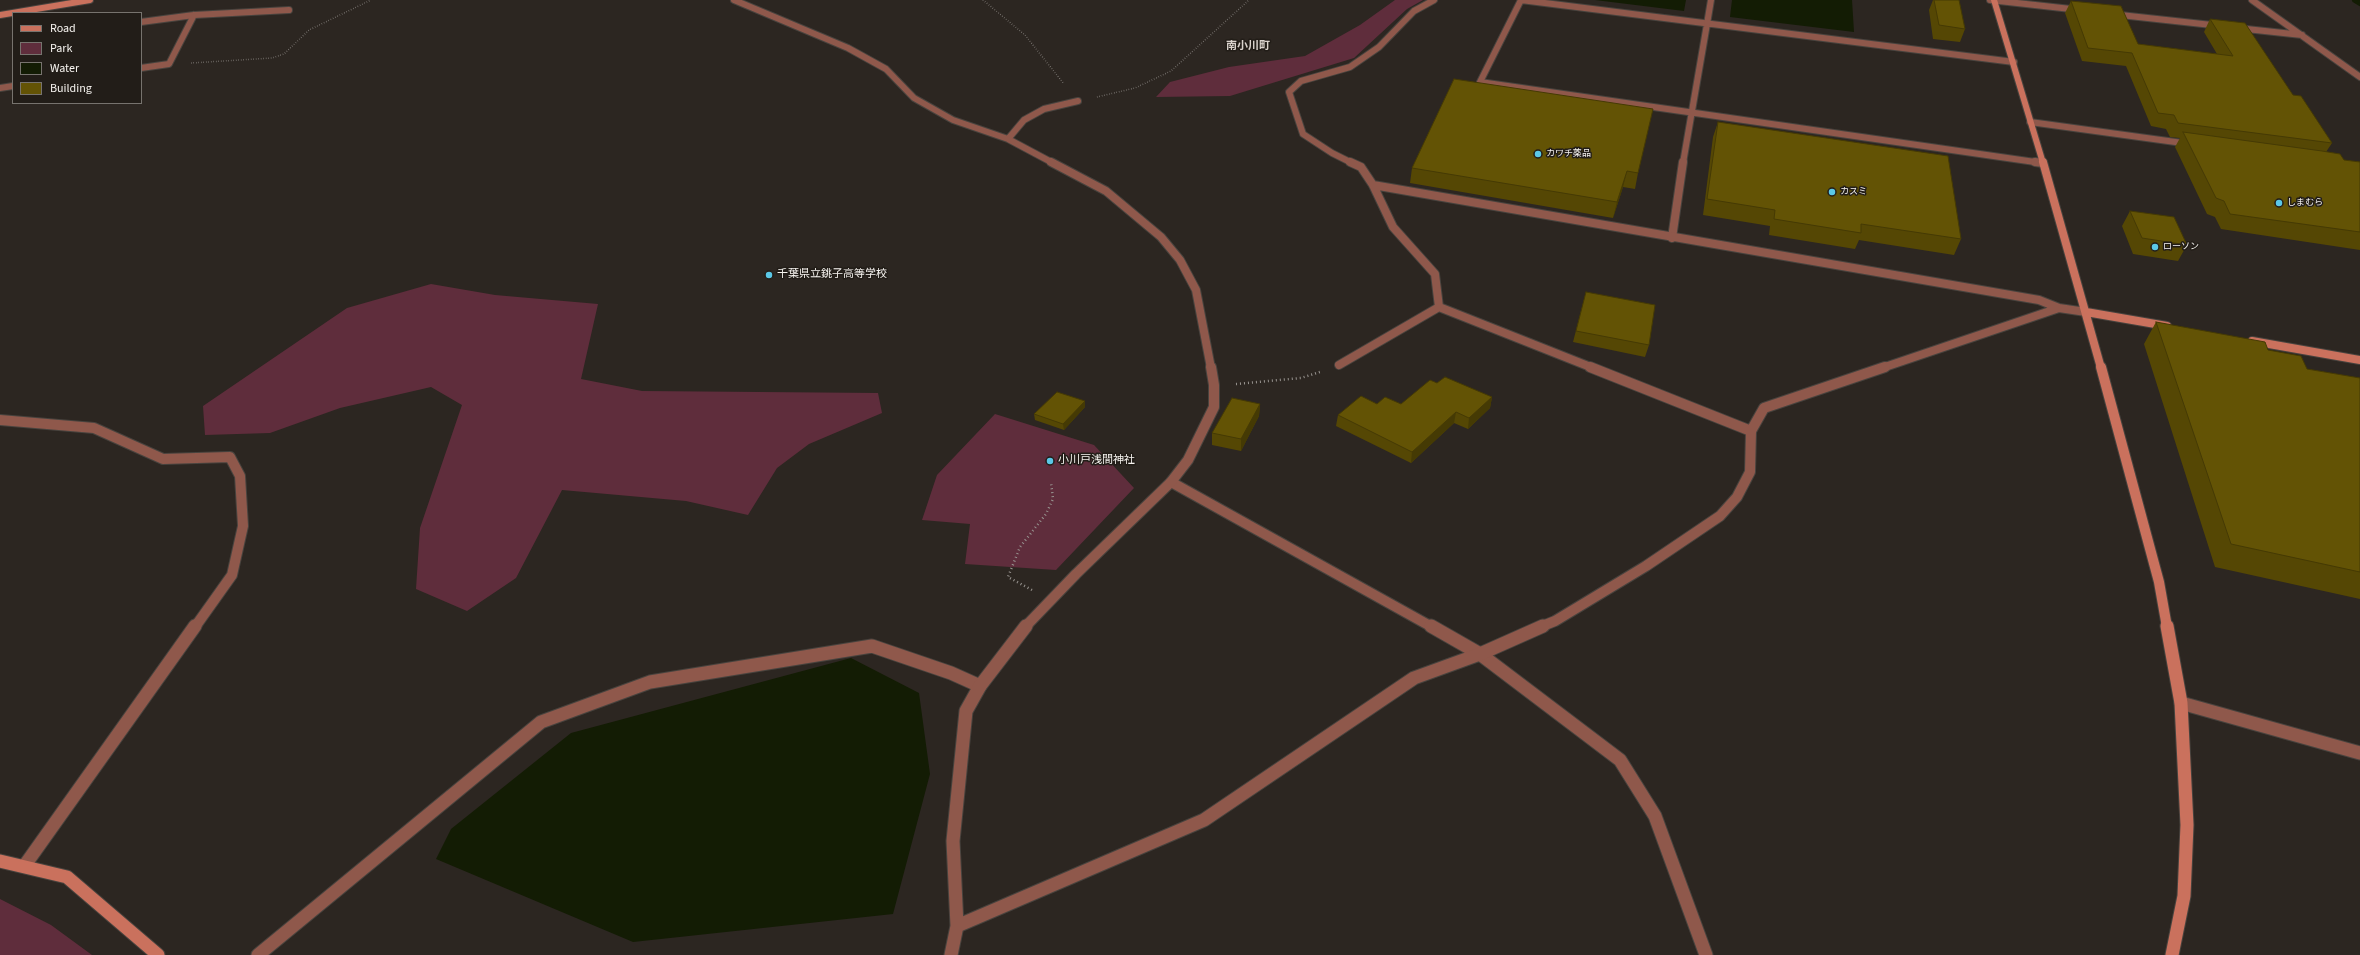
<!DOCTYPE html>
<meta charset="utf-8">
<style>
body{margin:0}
#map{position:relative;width:2360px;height:955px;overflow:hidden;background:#2c2621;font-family:"Source Sans 3",sans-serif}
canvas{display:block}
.legend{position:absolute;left:12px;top:12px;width:130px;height:92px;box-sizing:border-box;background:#221d18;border:1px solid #77736e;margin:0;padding:5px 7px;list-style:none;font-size:12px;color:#f6f3ef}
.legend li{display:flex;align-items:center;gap:8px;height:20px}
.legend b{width:20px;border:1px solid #77736e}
</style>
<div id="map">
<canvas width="2360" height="955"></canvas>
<ul class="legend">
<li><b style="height:5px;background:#ca715d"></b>Road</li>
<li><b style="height:11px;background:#5f2d3c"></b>Park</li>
<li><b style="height:11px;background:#131c04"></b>Water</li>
<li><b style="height:11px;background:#635305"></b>Building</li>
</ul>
</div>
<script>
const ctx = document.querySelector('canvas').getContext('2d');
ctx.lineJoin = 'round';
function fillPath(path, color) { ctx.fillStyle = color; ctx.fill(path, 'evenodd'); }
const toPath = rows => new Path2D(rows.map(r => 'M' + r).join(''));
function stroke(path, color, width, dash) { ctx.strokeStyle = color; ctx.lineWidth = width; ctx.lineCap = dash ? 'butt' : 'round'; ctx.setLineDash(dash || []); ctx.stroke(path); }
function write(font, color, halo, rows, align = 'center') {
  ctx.font = font + ' "Source Sans 3","Noto Sans JP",sans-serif'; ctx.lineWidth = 3; ctx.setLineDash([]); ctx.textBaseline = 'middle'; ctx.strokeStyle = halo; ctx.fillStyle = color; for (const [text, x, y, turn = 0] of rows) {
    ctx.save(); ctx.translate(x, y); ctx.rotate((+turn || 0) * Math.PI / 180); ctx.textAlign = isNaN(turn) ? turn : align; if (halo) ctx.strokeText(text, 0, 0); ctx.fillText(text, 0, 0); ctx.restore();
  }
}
const green = toPath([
 [1395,0,1423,0,1407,9,1354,58,1230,96,1156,97,1170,82,1229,67,1305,56,1360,25],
 [431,284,495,295,598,304,581,379,642,391,878,393,882,413,809,444,777,468,748,515,686,501,562,490,516,578,467,611,416,589,420,528,462,405,431,387,340,408,270,433,205,435,203,406,347,308],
 [995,414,1094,445,1134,488,1056,570,965,564,970,524,922,520,937,475],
 [0,899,51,925,92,955,0,955]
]);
const water = toPath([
 [1595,0,1686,0,1684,11],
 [1732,0,1852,0,1854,32,1730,17],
 [851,658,919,693,930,774,893,914,633,942,436,859,451,829,571,733]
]);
const stream = toPath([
 [2355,0,2360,3]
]);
const pathFar1 = toPath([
 [983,0,1025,35,1064,84],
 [191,63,272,58,284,54,309,30,371,0],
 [1097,97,1135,88,1171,71,1249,0]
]);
const path = toPath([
 [1236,384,1301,378,1320,372],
 [1032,590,1008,577,1020,547,1046,514,1053,499,1051,482]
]);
const laneFar3 = toPath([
 [2014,62,1521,0,1480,82,2042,163],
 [1683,163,1707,24]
]);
const laneFar2 = toPath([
 [2035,162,2043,163],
 [1672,238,1683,162]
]);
const laneFar1 = toPath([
 [1171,482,1432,627]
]);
const lane = toPath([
 [1431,626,1480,654,1620,760,1655,816,1706,955],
 [258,955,541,722,650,682,872,646,951,673,980,686]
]);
const streetFar3 = toPath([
 [734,0,848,48,886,69,914,98,953,120,1008,139,1053,163],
 [1990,0,2080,10],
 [2252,0,2360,77],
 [2111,14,2221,26],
 [141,22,194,15,289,10],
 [1707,24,1711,0],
 [2237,28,2302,35],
 [141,68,169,64,194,15],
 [0,88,13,86],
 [2030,122,2190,144],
 [1008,139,1024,120,1044,109,1078,101],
 [1352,163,1332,153,1303,134,1289,92,1301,81,1350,67,1379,47,1414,11,1434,0]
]);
const streetFar2 = toPath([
 [1051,162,1106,191,1161,237,1180,260,1196,290,1211,368],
 [1373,185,2039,300,2059,308],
 [1439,307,1593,368],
 [1339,365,1439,307,1435,274,1393,227,1373,185,1361,167,1350,162],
 [1882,368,2059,308,2086,312]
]);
const streetFar1 = toPath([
 [1590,367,1751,431],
 [0,420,94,428,163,459,230,457,240,476,243,526,232,575,195,627],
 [1025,627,1076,574,1171,482,1188,460,1214,407,1214,385,1211,367],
 [1540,627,1555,621,1646,566,1720,516,1737,497,1750,472,1751,431,1764,408,1885,367]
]);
const street = toPath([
 [2181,703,2360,753],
 [25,865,195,626],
 [957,926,1204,820,1414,678,1480,654,1543,626],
 [951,955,957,926,953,841,966,711,980,686,1026,626]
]);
const secondaryFar3 = toPath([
 [1994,0,2043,163],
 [0,15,90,0]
]);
const secondaryFar2 = toPath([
 [2043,162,2101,368],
 [2086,312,2167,326],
 [2252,341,2360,360]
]);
const secondaryFar1 = toPath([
 [2101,367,2159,582,2167,627]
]);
const secondary = toPath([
 [2167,626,2181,703,2187,825,2184,896,2172,955],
 [0,861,67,877,158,955]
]);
const wall = toPath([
 [1933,0,1957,0,1965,29,1960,42,1933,39,1929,10],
 [2071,1,2138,44,2217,54,2204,32,2210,19,2293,95,2332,143,2326,152,2344,160,2360,162,2360,250,2221,229,2215,217,2207,214,2175,147,2180,138,2170,137,2166,129,2151,126,2126,66,2082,61,2065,13],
 [1454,79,1638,173,1635,189,1623,187,1613,218,1410,183,1412,168],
 [1718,122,1961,239,1954,255,1859,240,1855,249,1769,235,1770,226,1703,215,1713,137],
 [2130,211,2187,245,2178,261,2133,254,2122,226],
 [1586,292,1649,345,1645,357,1573,342],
 [2156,322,2268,350,2307,369,2360,378,2360,599,2215,567,2144,344],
 [1437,383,1492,397,1490,408,1468,429,1454,423,1411,463,1336,426,1338,415,1377,404,1401,404],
 [1085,401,1085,407,1064,430,1035,420,1034,414],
 [1260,404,1259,416,1241,451,1212,445,1212,433]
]);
const shadedWall = toPath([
 [1627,171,1623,187,1613,218,1617,202],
 [1492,397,1490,408,1468,429,1469,418],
 [1085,401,1085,407,1064,430,1063,424],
 [1260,404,1259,416,1241,451,1241,439],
 [1456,412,1454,423,1411,463,1412,452]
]);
const building = toPath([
 [1934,0,1959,0,1965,29,1939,25,1934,0],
 [2071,1,2121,6,2138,44,2233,56,2210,19,2245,23,2293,95,2301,96,2332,143,2178,123,2174,115,2158,113,2132,53,2088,48,2071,1],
 [1454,79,1653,109,1638,173,1627,171,1617,202,1412,168,1454,79],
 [1718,122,1948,156,1961,239,1861,224,1861,233,1774,219,1775,210,1707,199,1718,122],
 [2183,132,2322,151,2340,154,2344,160,2360,162,2360,232,2230,214,2224,201,2216,198,2183,132],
 [2130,211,2174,217,2187,245,2142,238,2130,211],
 [1586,292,1655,305,1649,345,1576,331,1586,292],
 [2156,322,2265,342,2268,350,2301,356,2307,369,2360,378,2360,572,2231,544,2156,322],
 [1445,377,1492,397,1469,418,1456,412,1412,452,1338,415,1361,396,1377,404,1385,397,1401,404,1430,380,1437,383,1445,377],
 [1057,392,1085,401,1063,424,1034,414,1057,392],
 [1232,398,1260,404,1241,439,1212,433,1232,398]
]);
const markers = [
 [1538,154,4,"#5bc8e7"],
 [1832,192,4,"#5bc8e7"],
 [2279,203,4,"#5bc8e7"],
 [2155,247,4,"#5bc8e7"],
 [769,275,4,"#5bc8e7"],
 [1050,461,4,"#5bc8e7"]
];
const farPoinames = [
 ["カワチ薬品",1546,154],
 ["カスミ",1840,192],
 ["しまむら",2287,203],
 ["ローソン",2163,247]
];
const farQuarternames = [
 ["南小川町",1248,47]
];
const poiNames = [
 ["千葉県立銚子高等学校",777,275],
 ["小川戸浅間神社",1058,461]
];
fillPath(green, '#5f2d3c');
fillPath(water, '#131c04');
stroke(stream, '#131c04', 6);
stroke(laneFar3, '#48433e', 8);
stroke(laneFar2, '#48433e', 10);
stroke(laneFar1, '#48433e', 12);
stroke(lane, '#48433e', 15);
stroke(streetFar3, '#48433e', 8);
stroke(streetFar2, '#48433e', 10);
stroke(streetFar1, '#48433e', 12);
stroke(street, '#48433e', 15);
stroke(secondaryFar3, '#48433e', 8);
stroke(secondaryFar2, '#48433e', 10);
stroke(secondaryFar1, '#48433e', 12);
stroke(secondary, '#48433e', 15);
stroke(pathFar1, '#989490', 1.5, [0.5, 2]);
stroke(path, '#989490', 2.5, [1, 3]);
stroke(laneFar3, '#8f584b', 6);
stroke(laneFar2, '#8f584b', 8);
stroke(laneFar1, '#8f584b', 10);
stroke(lane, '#8f584b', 13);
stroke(streetFar3, '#8f584b', 6);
stroke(streetFar2, '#8f584b', 8);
stroke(streetFar1, '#8f584b', 10);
stroke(street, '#8f584b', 13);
stroke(secondaryFar3, '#ca715d', 6);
stroke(secondaryFar2, '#ca715d', 8);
stroke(secondaryFar1, '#ca715d', 10);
stroke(secondary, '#ca715d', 13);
fillPath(wall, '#554704');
fillPath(shadedWall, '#453a04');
fillPath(building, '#635305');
stroke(building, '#453a04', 1);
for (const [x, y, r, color] of markers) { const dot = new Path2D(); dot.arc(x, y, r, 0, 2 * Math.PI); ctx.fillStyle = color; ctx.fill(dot); stroke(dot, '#221d18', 1.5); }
write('9px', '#f6f3ef', '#221d18', farPoinames, 'left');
write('bold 11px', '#dad3cd', '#221d18', farQuarternames);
write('11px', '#f6f3ef', '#221d18', poiNames, 'left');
</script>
